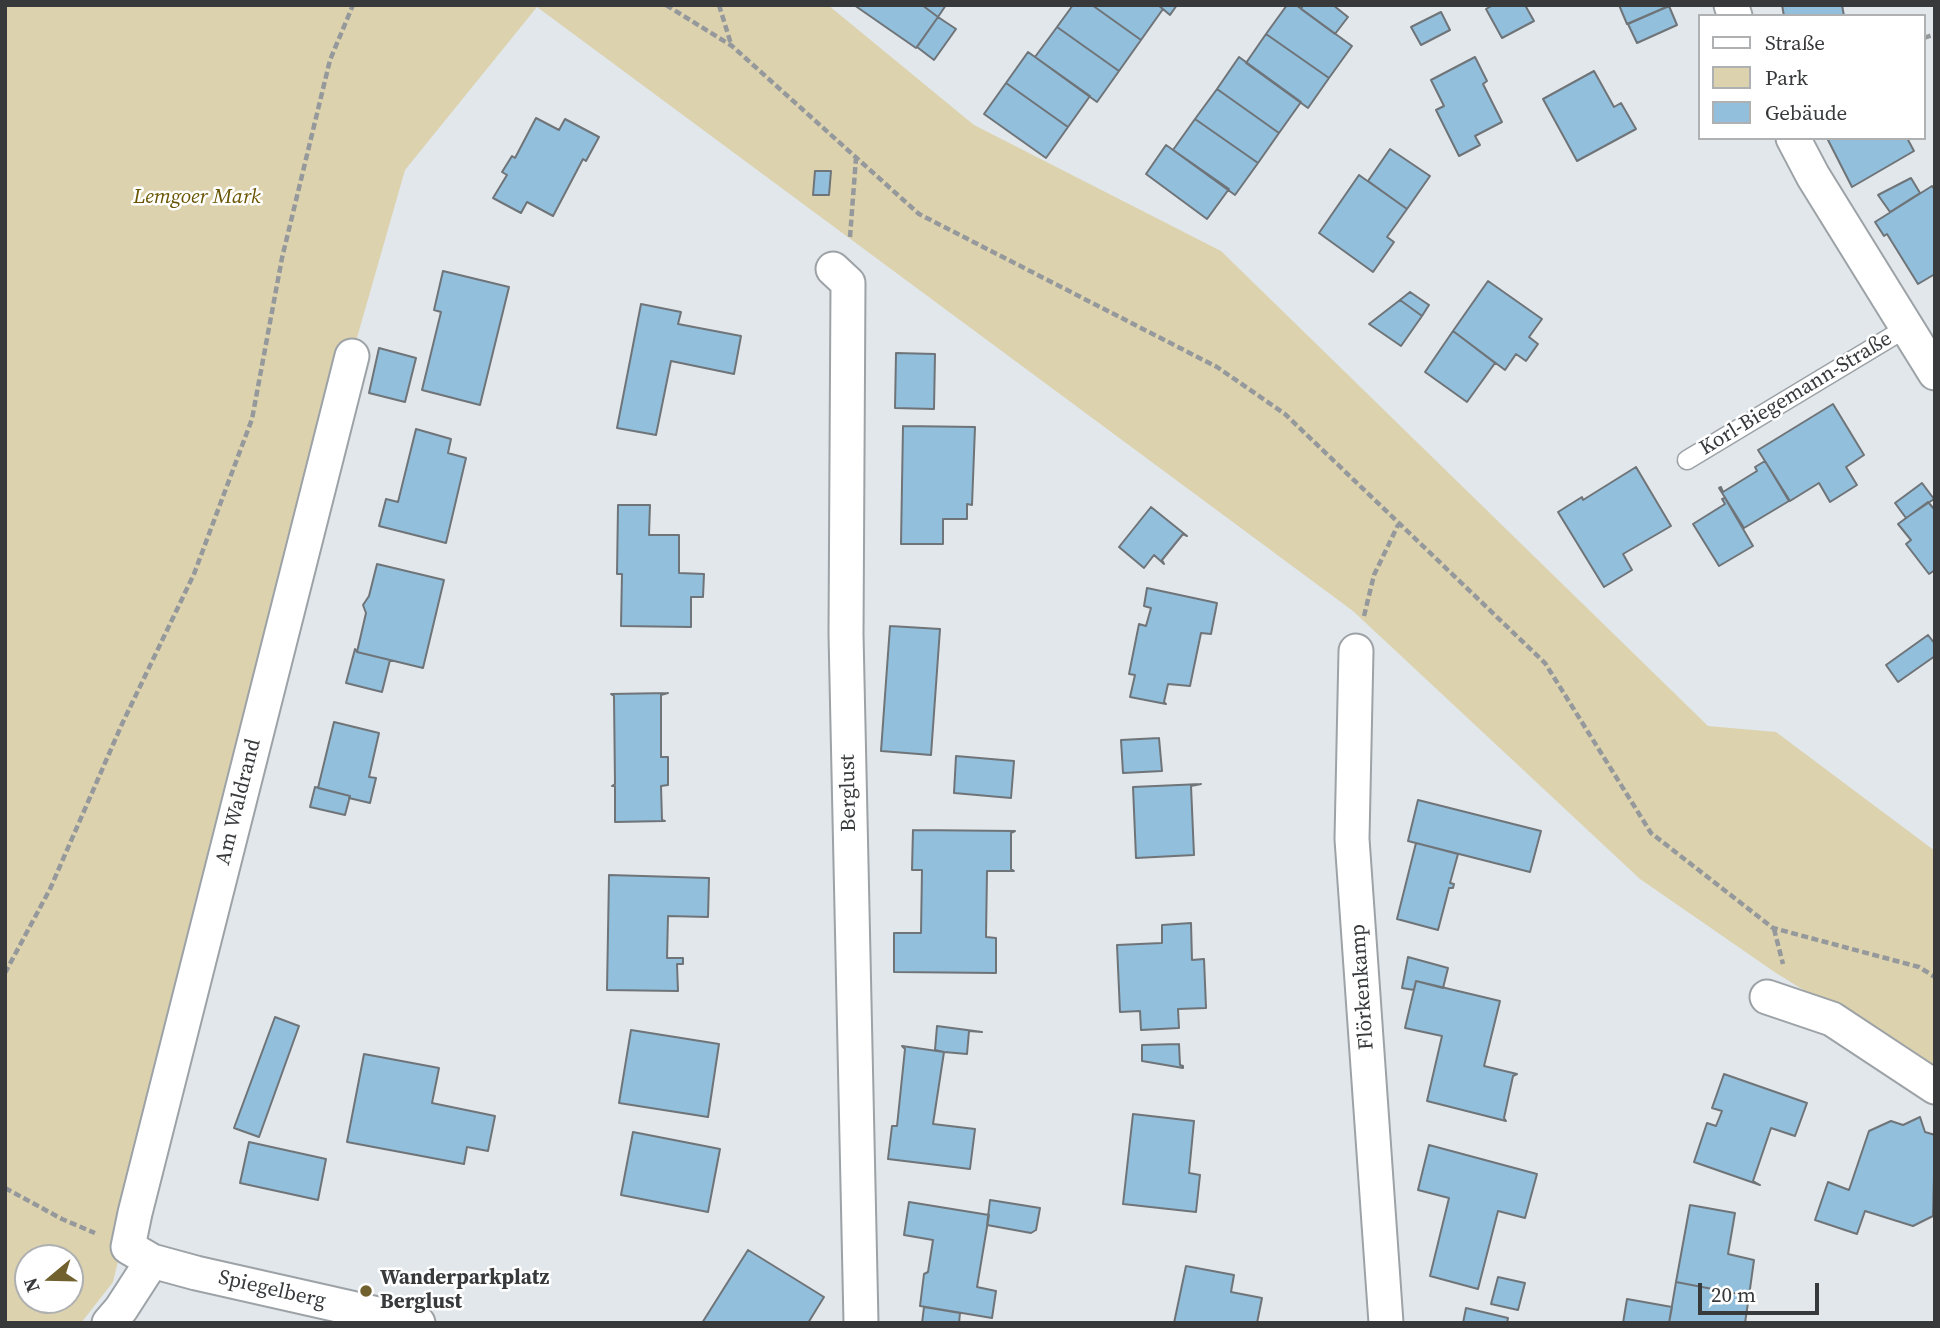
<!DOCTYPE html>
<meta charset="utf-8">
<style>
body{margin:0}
#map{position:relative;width:1940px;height:1328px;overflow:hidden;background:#e1e7eb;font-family:"Source Serif 4",serif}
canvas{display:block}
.frame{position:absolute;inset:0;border:7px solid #37393b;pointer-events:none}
.legend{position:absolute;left:1698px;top:14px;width:228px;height:126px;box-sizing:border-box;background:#fff;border:2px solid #afb0b1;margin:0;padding:9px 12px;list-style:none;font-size:21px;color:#37393b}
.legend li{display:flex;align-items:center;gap:14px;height:35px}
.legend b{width:35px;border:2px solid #afb0b1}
.north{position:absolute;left:14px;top:1244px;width:70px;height:70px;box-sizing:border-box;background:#fff;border:2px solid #afb0b1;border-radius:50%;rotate:251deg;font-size:19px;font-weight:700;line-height:28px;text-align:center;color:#37393b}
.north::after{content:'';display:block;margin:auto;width:24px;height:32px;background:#70612f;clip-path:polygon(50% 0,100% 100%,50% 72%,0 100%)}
.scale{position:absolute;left:1698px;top:1283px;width:121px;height:32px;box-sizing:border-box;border:4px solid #37393b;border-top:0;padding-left:9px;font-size:21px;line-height:24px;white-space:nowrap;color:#37393b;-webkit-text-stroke:5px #fff;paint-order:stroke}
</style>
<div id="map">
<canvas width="1940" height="1328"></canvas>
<div class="frame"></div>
<ul class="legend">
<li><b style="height:9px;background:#fff"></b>Straße</li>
<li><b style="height:19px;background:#dcd2ae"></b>Park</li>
<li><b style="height:19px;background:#92bfdc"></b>Gebäude</li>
</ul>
<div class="north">N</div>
<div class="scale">20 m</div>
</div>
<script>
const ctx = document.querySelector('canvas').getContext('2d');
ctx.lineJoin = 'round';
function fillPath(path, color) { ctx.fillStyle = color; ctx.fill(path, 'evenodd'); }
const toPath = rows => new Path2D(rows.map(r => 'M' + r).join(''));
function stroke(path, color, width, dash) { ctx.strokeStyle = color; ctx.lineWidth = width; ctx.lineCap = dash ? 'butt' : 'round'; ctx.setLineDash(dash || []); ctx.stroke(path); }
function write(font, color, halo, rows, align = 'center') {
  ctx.font = font + ' "Source Serif 4",serif'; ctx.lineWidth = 5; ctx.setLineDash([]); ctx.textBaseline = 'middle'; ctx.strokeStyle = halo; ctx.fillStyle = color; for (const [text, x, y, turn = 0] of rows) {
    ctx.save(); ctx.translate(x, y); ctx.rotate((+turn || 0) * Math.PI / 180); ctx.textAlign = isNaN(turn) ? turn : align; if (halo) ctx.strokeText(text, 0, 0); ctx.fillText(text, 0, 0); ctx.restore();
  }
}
const green = toPath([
 [5,5,828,5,974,125,1221,251,1708,726,1776,732,1935,851,1935,1071,1776,973,1640,879,1353,611,537,7,405,170,253,701,113,1282,81,1323,5,1323],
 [28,1258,70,1258,70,1300,28,1300]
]);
const building = toPath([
 [854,5,922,5,938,17,916,48,854,5],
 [922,5,946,5,938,17,922,5],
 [1073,5,1092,5,1141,40,1119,71,1057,27,1073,5],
 [1092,5,1158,5,1163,9,1141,40,1092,5],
 [1158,5,1177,5,1170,15,1158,5],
 [1287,5,1296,5,1352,46,1329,78,1266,34,1287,5],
 [1303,5,1333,5,1348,17,1335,34,1301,9,1303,5],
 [1493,5,1525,5,1534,21,1502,38,1486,9,1493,5],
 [1619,5,1671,5,1627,24,1619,5],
 [1782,5,1842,5,1844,16,1784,16,1782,5],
 [1669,6,1677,25,1637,43,1628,24,1669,6],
 [1441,12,1450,30,1421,45,1411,27,1441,12],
 [938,17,956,29,934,60,917,47,938,17],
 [1057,27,1119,71,1097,102,1035,57,1057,27],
 [1266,34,1329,78,1308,108,1246,63,1266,34],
 [1028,52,1090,96,1068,127,1006,83,1028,52],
 [1239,57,1301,102,1279,133,1217,89,1239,57],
 [1475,57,1487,81,1483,84,1502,122,1475,136,1480,145,1459,156,1436,110,1444,106,1431,80,1475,57],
 [1594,71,1614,107,1621,103,1636,129,1577,161,1543,99,1594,71],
 [1006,83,1068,127,1046,158,984,114,1006,83],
 [1217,89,1279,133,1258,163,1195,119,1217,89],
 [536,118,559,130,565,119,599,137,586,161,583,159,553,216,527,202,521,213,493,198,507,175,502,172,512,156,515,158,536,118],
 [1195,119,1258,163,1235,195,1173,150,1195,119],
 [1827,138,1907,138,1914,151,1852,187,1827,138],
 [1166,145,1229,189,1207,219,1146,174,1166,145],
 [1390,149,1430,176,1407,209,1368,181,1390,149],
 [815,171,831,171,829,195,813,195,815,171],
 [1359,175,1407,209,1387,237,1394,242,1373,272,1319,233,1359,175],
 [1911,178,1920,193,1890,212,1878,195,1911,178],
 [1932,186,1935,190,1935,274,1918,284,1887,234,1884,236,1875,222,1932,186],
 [443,271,509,287,480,405,422,390,441,312,434,310,443,271],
 [1488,281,1542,319,1529,337,1538,344,1526,361,1516,354,1505,370,1453,331,1488,281],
 [1410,292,1429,305,1422,316,1400,300,1410,292],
 [1400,300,1422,316,1401,346,1369,324,1400,300],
 [641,304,681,312,678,324,741,336,734,374,671,361,656,435,617,428,641,304],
 [1453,331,1495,363,1467,402,1425,372,1453,331],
 [379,348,416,358,405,402,369,393,379,348],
 [896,353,935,354,934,409,895,408,896,353],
 [1833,404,1864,455,1846,467,1857,485,1830,502,1819,483,1790,501,1758,450,1833,404],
 [903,426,975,427,972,505,967,504,967,519,943,519,943,544,901,544,903,426],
 [416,429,451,439,448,453,466,458,446,543,379,526,386,499,398,502,416,429],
 [1765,461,1789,501,1744,528,1719,488,1721,487,1723,492,1757,471,1755,467,1765,461],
 [1636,467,1671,526,1623,554,1632,570,1604,587,1558,512,1582,497,1583,500,1636,467],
 [1922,483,1934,499,1906,518,1895,503,1922,483],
 [1725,498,1753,546,1719,566,1693,524,1725,504,1722,499,1725,498],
 [1928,502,1935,510,1935,570,1929,574,1906,544,1911,540,1898,524,1928,502],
 [618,505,650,505,649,535,679,535,679,573,704,574,703,597,691,597,691,627,621,626,622,574,617,574,618,505],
 [1151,507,1187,536,1183,534,1162,560,1164,564,1154,555,1144,568,1119,547,1151,507],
 [377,564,444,580,423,668,357,652,366,613,363,605,369,596,377,564],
 [1147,588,1217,603,1211,634,1201,633,1190,686,1168,684,1164,702,1166,704,1130,697,1135,675,1129,674,1139,624,1146,626,1151,608,1144,606,1147,588],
 [890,626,940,629,931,755,881,751,890,626],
 [1928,635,1935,644,1935,656,1898,682,1886,665,1928,635],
 [355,649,357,652,390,660,382,692,346,683,355,649],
 [668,693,661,695,661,757,668,757,668,785,661,786,662,820,665,821,615,822,615,786,612,786,615,784,614,696,611,694,668,693],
 [334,722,379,733,369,777,376,778,370,803,349,798,350,796,318,788,334,722],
 [1159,738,1162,771,1123,773,1121,740,1159,738],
 [956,756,1014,761,1011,798,954,793,956,756],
 [1201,784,1191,786,1194,855,1136,858,1133,787,1201,784],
 [315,787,350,796,345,815,310,807,315,787],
 [1418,800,1541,831,1530,872,1408,841,1418,800],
 [913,830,1015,831,1011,833,1011,869,1014,871,987,871,986,937,996,938,996,973,894,972,894,933,921,933,922,870,912,870,913,830],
 [1416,843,1458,854,1450,883,1454,884,1453,888,1449,888,1438,930,1397,919,1416,843],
 [609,875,709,878,708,917,668,916,667,958,683,958,683,964,677,964,678,991,607,990,609,875],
 [1191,923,1192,960,1204,959,1206,1008,1178,1009,1179,1028,1141,1030,1140,1011,1120,1012,1117,945,1162,943,1162,925,1191,923],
 [1408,957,1448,968,1443,988,1416,981,1414,990,1402,988,1408,957],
 [1416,981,1500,1001,1484,1066,1517,1074,1513,1076,1504,1118,1506,1121,1427,1101,1442,1036,1405,1028,1416,981],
 [275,1017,299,1026,259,1137,234,1128,275,1017],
 [937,1026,982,1032,969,1031,967,1054,944,1052,935,1050,937,1026],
 [631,1030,719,1044,708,1117,619,1103,631,1030],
 [1179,1044,1180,1065,1183,1066,1183,1068,1142,1061,1142,1045,1179,1044],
 [902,1046,944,1052,933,1124,975,1129,970,1169,888,1159,892,1126,897,1126,905,1049,902,1046],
 [364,1054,439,1068,432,1103,495,1116,488,1151,467,1147,464,1164,347,1142,364,1054],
 [1724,1074,1807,1103,1795,1136,1771,1128,1753,1181,1760,1185,1694,1162,1707,1123,1716,1126,1722,1111,1712,1108,1724,1074],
 [1133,1114,1194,1121,1189,1173,1200,1175,1196,1212,1123,1204,1133,1114],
 [1920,1117,1925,1132,1935,1135,1933,1216,1913,1226,1865,1211,1857,1234,1815,1220,1828,1182,1849,1190,1869,1131,1891,1121,1903,1125,1920,1117],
 [633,1132,720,1149,708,1212,621,1195,633,1132],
 [249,1142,326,1159,318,1200,240,1183,249,1142],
 [1429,1145,1537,1174,1525,1218,1498,1211,1478,1289,1430,1276,1449,1198,1418,1190,1429,1145],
 [990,1200,1040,1208,1036,1230,1031,1233,987,1225,990,1200],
 [909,1202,989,1215,977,1287,996,1291,992,1318,920,1306,924,1274,928,1272,933,1240,904,1235,909,1202],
 [1690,1205,1735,1213,1728,1254,1754,1260,1749,1296,1676,1282,1690,1205],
 [748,1250,824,1297,808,1323,702,1323,748,1250],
 [1186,1266,1234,1275,1231,1292,1262,1298,1257,1323,1174,1323,1186,1266],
 [1498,1277,1525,1283,1518,1310,1491,1304,1498,1277],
 [1676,1282,1749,1296,1745,1323,1669,1323,1676,1282],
 [1627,1299,1672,1307,1669,1323,1623,1323,1627,1299],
 [924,1307,960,1313,959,1323,922,1323,924,1307],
 [1466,1308,1508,1318,1507,1323,1463,1323,1466,1308]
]);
const path = toPath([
 [666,5,732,46,919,214,1217,367,1285,414,1545,663,1651,833,1773,928,1919,967,1935,977],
 [719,5,731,44],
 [1924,38,1935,34],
 [850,237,856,158],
 [1364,616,1374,575,1398,525],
 [1774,929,1783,964],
 [5,973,50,889,122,724,194,574,252,419,282,258,330,60,353,5],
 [5,1188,62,1219,95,1233]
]);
const service = toPath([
 [1687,460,1906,328]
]);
const minor = toPath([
 [1731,5,1735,16],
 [1793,138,1813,176,1935,373],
 [833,269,848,283,846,634,861,1323],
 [352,356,135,1213,128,1247,152,1261,196,1273,418,1323],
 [1356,651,1352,839,1386,1323],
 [1767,997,1832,1019,1935,1087],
 [109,1323,121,1309,152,1261]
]);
const markers = [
 [366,1291,7,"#70612f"]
];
const parkNames = [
 ["Lemgoer Mark",197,198]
];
const streetNames = [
 ["Korl-Biegemann-Straße",1796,394,-31],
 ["Berglust",849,793,-91],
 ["Am Waldrand",239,802,-76],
 ["Flörkenkamp",1363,987,-94],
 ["Spiegelberg",272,1290,13]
];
const poiNames = [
 ["Wanderparkplatz",380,1279],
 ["Berglust",380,1303]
];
fillPath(green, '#dcd2ae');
fillPath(building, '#92bfdc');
stroke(building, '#6f7478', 2);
stroke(service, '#9ca2a6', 21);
stroke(minor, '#9ca2a6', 37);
stroke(path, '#95999c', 4.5, [7, 3.5]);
stroke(service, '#fff', 18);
stroke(minor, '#fff', 33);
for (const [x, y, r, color] of markers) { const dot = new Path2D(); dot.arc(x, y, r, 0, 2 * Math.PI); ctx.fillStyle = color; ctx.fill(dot); stroke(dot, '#fff', 2.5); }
write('italic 21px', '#695501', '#fff', parkNames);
write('21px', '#37393b', '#fff', streetNames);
write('bold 21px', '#37393b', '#fff', poiNames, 'left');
</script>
